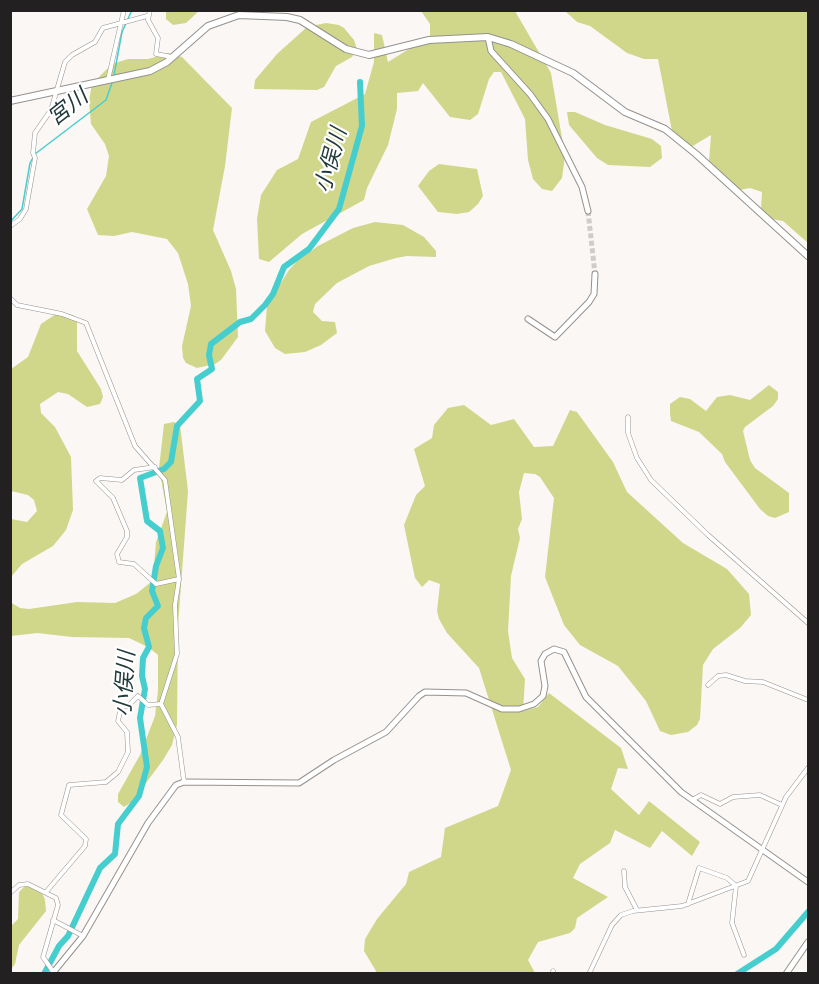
<!DOCTYPE html>
<meta charset="utf-8">
<style>
body{margin:0}
#map{position:relative;width:819px;height:984px;overflow:hidden;background:#fbf7f4;font-family:"Source Sans 3",sans-serif}
canvas{display:block}
.frame{position:absolute;inset:0;border:12px solid #222020;pointer-events:none}
</style>
<div id="map">
<canvas width="819" height="984"></canvas>
<div class="frame"></div>
</div>
<script>
const ctx = document.querySelector('canvas').getContext('2d');
ctx.lineJoin = 'round';
function fillPath(path, color) { ctx.fillStyle = color; ctx.fill(path, 'evenodd'); }
const toPath = rows => new Path2D(rows.map(r => 'M' + r).join(''));
function stroke(path, color, width, dash) { ctx.strokeStyle = color; ctx.lineWidth = width; ctx.lineCap = dash ? 'butt' : 'round'; ctx.setLineDash(dash || []); ctx.stroke(path); }
function write(font, color, halo, rows, align = 'center') {
  ctx.font = font + ' "Source Sans 3","Noto Sans JP",sans-serif'; ctx.lineWidth = 4.5; ctx.setLineDash([]); ctx.textBaseline = 'middle'; ctx.strokeStyle = halo; ctx.fillStyle = color; for (const [text, x, y, turn = 0] of rows) {
    ctx.save(); ctx.translate(x, y); ctx.rotate((+turn || 0) * Math.PI / 180); ctx.textAlign = isNaN(turn) ? turn : align; if (halo) ctx.strokeText(text, 0, 0); ctx.fillText(text, 0, 0); ctx.restore();
  }
}
const green = toPath([
 [166,11,166,10,199,11,186,23,173,25,166,19],
 [421,11,515,11,551,73,565,156,562,178,552,191,542,189,533,179,528,160,525,119,501,72,494,72,489,79,478,114,470,120,450,117,423,83,418,91,397,93,397,109,388,145,367,188,364,200,302,234,269,262,259,259,257,219,261,195,277,170,298,159,311,122,365,94,374,62,374,33,382,35,388,62,430,36,430,24],
 [565,11,808,11,808,243,783,221,771,219,761,208,762,192,750,188,740,190,709,161,711,135,691,147,672,131,658,59,644,59,627,53,590,26,577,22],
 [326,23,339,25,344,28,354,40,357,49,352,57,336,66,324,87,317,90,254,89,255,80,277,54,307,27],
 [169,53,182,57,232,108,225,166,213,230,231,271,236,289,238,337,221,360,215,364,197,368,186,363,183,358,182,346,191,306,188,284,178,253,167,239,132,232,114,236,98,235,87,209,106,176,109,156,105,144,91,124,89,101,92,84,112,64,128,59,148,59],
 [567,112,575,112,605,125,652,139,661,146,662,158,650,167,608,165,597,158,569,125],
 [439,164,477,169,483,196,478,204,469,212,457,214,438,212,418,186,429,171],
 [375,222,403,225,424,237,436,251,436,257,407,256,396,258,369,266,337,283,315,304,313,312,322,321,335,322,337,333,321,345,305,352,285,354,275,348,265,331,267,305,289,270,297,261,318,246,353,228],
 [59,312,73,315,77,320,77,351,101,389,103,397,100,404,87,407,68,394,58,392,40,404,41,413,55,427,71,457,73,510,66,530,53,546,22,564,11,577,11,519,27,522,37,511,34,500,28,495,11,491,11,369,28,357,41,324],
 [769,385,778,392,778,399,773,406,745,427,743,431,750,460,755,468,789,493,789,512,775,518,768,516,760,509,725,462,722,454,699,432,671,421,670,414,670,404,680,397,690,399,706,411,717,397,730,395,750,400],
 [464,405,491,425,514,419,534,447,553,446,570,410,577,412,613,462,627,492,683,543,727,569,749,594,751,615,740,628,713,649,703,665,700,719,697,725,688,732,671,735,660,731,646,701,618,666,580,645,564,625,545,577,554,498,540,477,535,474,524,473,519,492,522,519,518,529,520,538,511,576,508,631,512,658,525,679,523,711,538,707,549,693,621,748,628,769,618,768,611,789,639,815,649,801,700,842,692,856,662,831,650,848,615,830,610,843,580,864,573,878,608,897,577,918,575,928,570,933,538,942,528,960,535,973,375,973,376,971,364,951,365,939,377,919,406,884,409,872,441,857,445,828,498,806,511,770,479,668,447,633,439,619,437,611,440,584,429,580,422,587,415,578,404,525,416,495,425,486,414,449,432,438,434,425,448,408],
 [174,422,180,425,188,491,178,626,177,725,172,745,163,760,132,802,124,807,118,802,118,794,140,755,155,716,158,691,158,655,148,647,129,638,72,637,37,633,11,636,10,602,20,608,29,609,77,602,115,603,136,594,151,582,153,577,156,542,167,512,159,468,164,424],
 [25,886,36,886,41,890,45,900,46,911,19,945,15,964,11,969,11,926,18,919,19,892]
]);
const stream = toPath([
 [114,75,122,32,132,10],
 [10,222,22,209,30,163,35,154,106,100,113,80]
]);
const river = toPath([
 [44,974,59,946,68,936,100,868,115,854,118,824,139,796,147,767,140,718,145,689,142,676,143,658,149,647,144,628,146,618,158,606,152,591,156,566,163,548,160,531,147,521,140,478,164,469,171,462,177,426,200,401,197,379,212,369,209,355,211,344,240,322,251,319,265,305,273,294,284,267,309,249,339,209,362,126,360,82],
 [737,974,776,949,808,912]
]);
const secondaryTunnel = toPath([
 [588,211,595,274]
]);
const street = toPath([
 [150,10,148,20,158,38,156,54,172,57],
 [108,80,124,10],
 [10,226,20,219,26,209,35,158,33,153,35,133,51,110,65,62,72,55,95,42,103,28,147,16],
 [10,298,17,305,62,314,86,323,135,446,165,480,179,579,175,605,177,654,161,704,178,737,184,782],
 [628,417,628,433,637,458,651,480,708,535,808,623],
 [155,467,134,470,122,480,100,478,96,481,113,498,127,531,127,537,117,554,119,562,134,564,156,584,179,579],
 [708,685,718,676,726,675,745,681,763,682,808,700],
 [692,800,701,795,720,804,733,797,760,795,782,805],
 [624,871,625,887,637,910],
 [46,892,85,846,86,839,61,815,69,785,106,782,118,772,128,752,127,732,118,721,121,707,128,706,138,696,148,705,161,704],
 [10,893,19,885,28,884,56,898,58,905,43,957,54,973],
 [688,904,699,868,727,878,736,886,732,923,744,955],
 [53,920,83,936],
 [553,971,554,974],
 [589,974,612,925,621,915,633,911,682,906,748,881,786,797,808,768]
]);
const secondary = toPath([
 [488,37,491,51,530,94,548,119,582,187,588,211],
 [528,319,555,337,589,302,594,294,595,274],
 [52,974,83,936,148,823,176,785,184,782,299,783,334,760,386,732,419,696,425,692,466,693,502,709,519,709,534,704,543,696,545,686,541,661,545,654,554,649,564,652,586,697,681,792,808,882],
 [786,974,808,942]
]);
const primary = toPath([
 [10,101,150,71,167,62,208,26,239,15,287,17,300,20,346,49,369,55,429,40,488,37,511,44,573,73,625,112,665,129,696,154,808,256]
]);
const waterNames = [
 ["宮川",69,109,-38],
 ["小俣川",333,161,-75],
 ["小俣川",127,684,-86]
];
fillPath(green, '#d0d78b');
stroke(stream, '#46cecf', 1.5);
stroke(river, '#46cecf', 6);
stroke(secondaryTunnel, '#d0ccca', 5, [5, 2.5]);
stroke(street, '#95918e', 5);
stroke(secondary, '#95918e', 7);
stroke(primary, '#95918e', 8);
stroke(street, '#fff', 4);
stroke(secondary, '#fff', 5);
stroke(primary, '#fff', 6);
write('italic 22px', '#233a3a', '#fff', waterNames);
</script>
